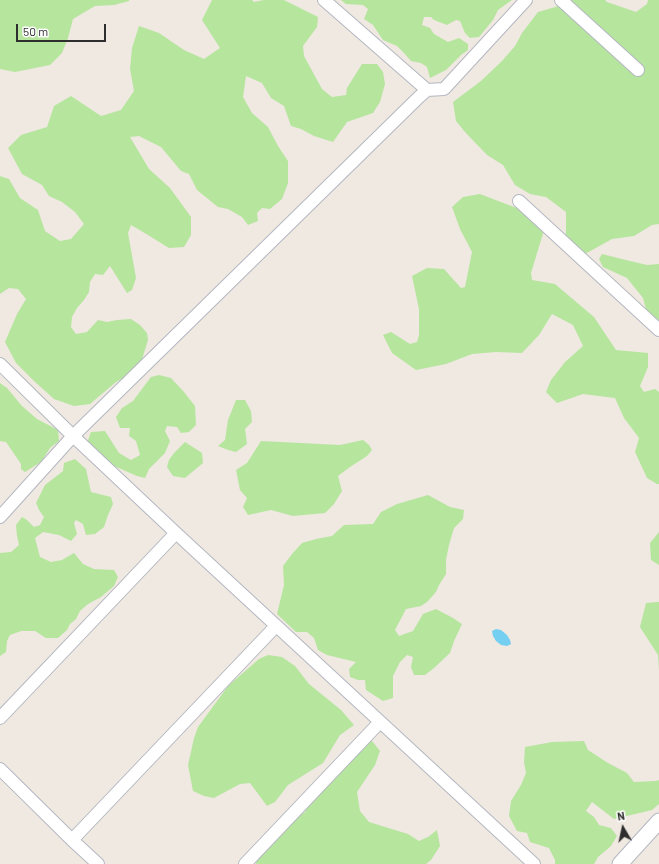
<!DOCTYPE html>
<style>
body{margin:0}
#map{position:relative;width:659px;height:864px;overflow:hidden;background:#efe9e1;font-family:Barlow,sans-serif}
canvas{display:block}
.north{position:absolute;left:603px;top:808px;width:40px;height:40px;-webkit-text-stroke:3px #fff;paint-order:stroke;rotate:351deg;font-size:11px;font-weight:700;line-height:16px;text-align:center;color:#2e2e2e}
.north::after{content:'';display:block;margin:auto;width:14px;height:18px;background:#2e2e2e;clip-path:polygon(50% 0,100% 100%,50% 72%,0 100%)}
.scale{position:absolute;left:16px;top:24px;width:90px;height:18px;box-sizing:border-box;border:2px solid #2e2e2e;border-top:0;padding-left:5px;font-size:12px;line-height:14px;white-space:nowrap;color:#2e2e2e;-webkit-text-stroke:3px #fff;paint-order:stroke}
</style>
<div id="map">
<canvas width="659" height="864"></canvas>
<div class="north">N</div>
<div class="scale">50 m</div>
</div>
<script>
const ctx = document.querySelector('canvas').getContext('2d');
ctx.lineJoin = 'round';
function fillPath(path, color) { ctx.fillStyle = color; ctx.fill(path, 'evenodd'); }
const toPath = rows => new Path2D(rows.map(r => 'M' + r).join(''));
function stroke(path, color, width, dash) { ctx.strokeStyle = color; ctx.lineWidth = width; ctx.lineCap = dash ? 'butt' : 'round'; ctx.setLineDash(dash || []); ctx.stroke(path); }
const green = toPath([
 [0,0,129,0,129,1,114,5,95,6,73,19,68,38,62,53,50,65,15,72,0,69],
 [212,0,252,0,254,2,264,0,284,0,318,17,317,27,303,46,304,56,322,89,332,97,346,95,347,88,362,64,377,64,383,72,385,84,380,102,373,113,347,122,333,142,314,136,301,129,291,126,284,106,271,98,262,83,246,76,243,97,252,113,268,127,278,146,288,161,288,183,282,199,270,209,262,208,257,213,258,221,248,225,242,217,228,209,218,207,197,190,189,174,181,171,161,147,139,136,130,137,149,169,170,188,191,217,191,235,184,247,169,248,143,232,131,225,128,233,136,278,132,290,127,293,110,266,103,275,95,274,90,282,89,292,84,300,77,308,72,317,71,327,76,334,87,332,98,320,107,322,117,320,131,319,140,325,147,333,148,340,139,369,116,382,90,404,74,406,54,399,34,381,16,363,5,342,17,314,26,299,18,289,9,288,0,294,0,176,9,179,20,198,38,210,45,231,60,241,71,239,84,224,75,212,62,202,49,196,42,185,22,174,8,148,21,135,47,127,54,106,71,96,101,116,121,110,134,91,130,69,132,48,139,26,159,33,184,50,204,59,220,48,202,20],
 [341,0,512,0,498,10,493,20,479,37,470,38,465,33,460,21,456,20,447,25,434,20,431,17,424,17,422,25,430,28,434,34,448,42,459,38,468,44,468,50,461,55,446,70,430,78,427,67,421,63,411,61,404,53,397,46,383,40,373,25,364,19,368,9,363,5,346,4],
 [559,0,605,0,607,2,636,12,647,4,648,0,659,0,659,224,652,225,634,236,612,239,585,254,572,257,563,247,566,232,566,212,546,197,530,194,515,185,503,165,487,155,465,132,456,121,453,102,481,81,502,61,515,46,522,33,538,12,559,6],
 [480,194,527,212,545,227,531,273,532,280,555,284,594,317,616,350,648,353,648,367,640,386,644,392,655,389,659,392,659,484,657,484,647,478,635,452,639,438,624,418,615,398,583,394,557,403,546,392,551,380,565,362,583,346,573,325,552,314,539,335,522,353,496,352,472,354,446,364,416,370,392,353,383,335,391,332,410,344,417,342,419,335,419,309,412,276,427,268,444,269,461,288,465,287,472,252,460,229,452,207,463,197],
 [602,254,630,261,647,265,659,264,659,335,651,328,643,298,627,278,603,267,599,259],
 [159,375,171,378,184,392,195,406,196,425,189,432,181,433,177,427,167,426,165,431,170,441,165,453,149,469,145,478,137,476,112,465,87,443,91,432,105,431,119,453,131,460,140,455,136,441,129,436,130,428,120,428,116,417,122,408,133,401,151,377],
 [0,383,7,388,22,406,37,419,58,430,59,441,50,448,41,462,25,472,21,469,21,464,6,442,0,441],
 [236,400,245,400,251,411,252,422,245,429,247,444,236,452,228,450,218,446,225,440,228,420],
 [363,440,369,445,372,450,367,456,350,467,338,476,342,491,334,504,325,513,293,516,271,510,248,515,243,507,247,498,240,490,236,470,247,463,261,441,340,445],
 [185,442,202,453,203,463,185,478,173,476,167,467,169,460,174,453],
 [75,459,86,469,91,492,111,497,113,504,108,515,104,527,95,534,86,535,83,524,76,520,74,523,77,534,71,541,59,535,43,532,35,538,40,557,51,562,62,560,74,553,83,564,94,569,114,570,118,577,114,586,101,597,88,604,80,611,76,619,70,624,67,630,58,638,46,638,35,631,21,631,10,635,7,641,6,652,0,656,0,553,11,552,19,545,17,536,16,525,22,517,27,520,34,527,40,525,44,517,39,510,36,503,45,485,63,471,64,463],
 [428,495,450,507,464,510,463,519,454,528,449,545,446,560,446,574,439,585,436,592,427,602,421,606,406,609,395,630,399,636,413,631,423,614,436,609,453,618,462,624,454,641,450,653,434,668,425,675,414,675,411,667,413,657,407,655,400,662,393,676,393,698,383,701,366,690,365,680,358,680,350,677,349,669,356,662,327,655,318,650,314,638,307,632,296,632,277,614,284,585,283,566,292,554,302,543,316,539,332,536,344,525,373,524,381,512,397,504],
 [659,532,659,565,651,560,650,543],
 [657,602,659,602,659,671,658,655,640,627,646,603],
 [268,655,282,657,295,666,309,684,341,710,354,725,340,735,323,763,288,785,275,802,267,806,250,783,240,784,214,798,204,796,193,791,188,765,194,738,198,727,228,686,259,659],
 [372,741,380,751,375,765,357,792,360,811,369,822,408,834,419,841,428,837,437,830,440,846,431,860,426,864,256,864,257,859,288,824,305,812,312,794,364,742],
 [584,741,588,750,608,763,627,773,634,782,656,781,659,780,659,804,652,810,614,819,592,802,586,811,594,817,599,825,611,828,617,836,611,846,598,857,594,864,555,864,555,860,549,848,530,842,527,833,517,831,509,816,511,801,521,785,526,773,524,762,525,747,552,742]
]);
const water = toPath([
 [496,629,501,630,507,635,510,640,511,644,507,646,501,645,496,641,493,636,492,631]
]);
const minor = toPath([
 [324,0,427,90],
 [561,0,638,70],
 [519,201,659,330],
 [0,364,73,436,176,533,534,864],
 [0,517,73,436,419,97,427,90,444,89,526,0],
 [0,718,176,533],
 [0,769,72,840,98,864],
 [72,840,276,626],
 [245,864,380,722]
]);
const tertiary = toPath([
 [620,864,659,821]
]);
fillPath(green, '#b6e59e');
fillPath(water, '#75cff0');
stroke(minor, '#b4b7c1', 14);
stroke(tertiary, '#b4b7c1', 17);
stroke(minor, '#fff', 12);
stroke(tertiary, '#fff', 15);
</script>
